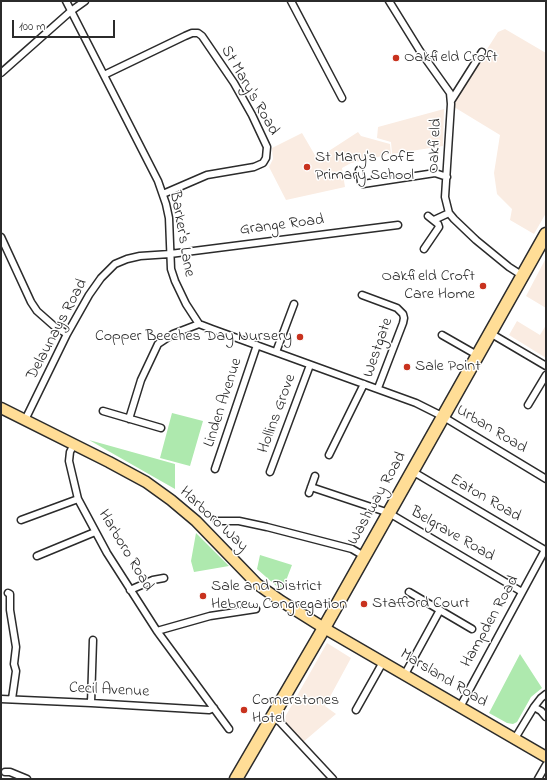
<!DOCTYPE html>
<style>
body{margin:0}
#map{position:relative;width:547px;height:780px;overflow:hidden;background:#fff;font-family:"Indie Flower",sans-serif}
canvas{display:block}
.frame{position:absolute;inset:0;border:2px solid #2b2b2b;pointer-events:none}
.scale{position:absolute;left:12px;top:20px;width:103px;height:18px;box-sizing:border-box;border:2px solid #2b2b2b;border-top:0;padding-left:5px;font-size:12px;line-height:14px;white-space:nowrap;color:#2b2b2b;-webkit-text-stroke:3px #fff;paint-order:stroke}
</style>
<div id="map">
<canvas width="547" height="780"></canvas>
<div class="frame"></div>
<div class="scale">100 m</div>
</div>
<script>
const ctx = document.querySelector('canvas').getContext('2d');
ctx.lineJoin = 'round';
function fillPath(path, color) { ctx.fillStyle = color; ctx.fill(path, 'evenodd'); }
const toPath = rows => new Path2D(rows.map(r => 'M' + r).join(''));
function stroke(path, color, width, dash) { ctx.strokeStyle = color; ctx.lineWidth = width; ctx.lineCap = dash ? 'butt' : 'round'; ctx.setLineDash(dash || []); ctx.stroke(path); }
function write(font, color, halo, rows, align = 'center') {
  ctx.font = font + ' "Indie Flower",sans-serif'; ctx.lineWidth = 3; ctx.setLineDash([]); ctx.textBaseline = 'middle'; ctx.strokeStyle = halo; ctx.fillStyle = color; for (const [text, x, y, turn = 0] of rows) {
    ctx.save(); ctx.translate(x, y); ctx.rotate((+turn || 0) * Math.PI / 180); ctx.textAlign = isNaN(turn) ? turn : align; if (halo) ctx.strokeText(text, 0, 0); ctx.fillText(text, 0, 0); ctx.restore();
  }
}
const built = toPath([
 [505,29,546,53,546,213,534,234,510,220,512,209,497,194,494,173,500,135,454,107,456,98,498,32],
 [444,109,443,146,392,154,391,142,377,138,378,127],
 [358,132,361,136,390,144,391,154,351,163,342,168,345,187,286,200,269,167,273,159,272,148,302,133,316,157,318,158],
 [546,258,546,308,526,296],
 [517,321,540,335,546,325,546,358,509,335],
 [327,643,351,658,325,706,336,714,302,743,281,724]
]);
const green = toPath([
 [172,413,203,421,190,466,160,458],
 [89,440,175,464,175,489],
 [196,533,229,566,194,572,191,561],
 [260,555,292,565,282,591,257,569],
 [520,654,542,688,531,697,517,722,513,724,507,723,489,713]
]);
const street = toPath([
 [66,1,158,181,166,204,169,218,171,269,175,281,186,304,199,324,212,329,416,403,442,416,546,479],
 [291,1,342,98],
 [389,1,420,51,450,93,451,104,445,197,449,213,454,219,476,240,509,267,523,276],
 [1,73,71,11,85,1],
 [104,75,185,36,192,33,198,33,202,36,234,83,252,115,267,147,266,158,263,163,254,167,207,175,163,194],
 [451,101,482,52],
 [359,170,361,182,363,184,435,173,447,177],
 [434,220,449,213],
 [1,237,31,302,37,311,54,326,67,334],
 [424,249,439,227,438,224,428,216],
 [362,295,397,308,403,314,404,318,403,323,378,388],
 [490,333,546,366],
 [442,335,477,355],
 [276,352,294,304],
 [528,405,546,375],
 [103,411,161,428],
 [129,419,141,380,158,344,173,334,199,324],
 [25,420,67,334,89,295,101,278,115,264,127,259,140,256,170,254,398,225],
 [74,444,70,452,69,461,78,499,107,553,157,631,229,729],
 [329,455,364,384],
 [215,469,257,345],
 [412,471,545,550,460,707],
 [270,472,310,365],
 [311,487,389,513,522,592],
 [309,493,315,476],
 [21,520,78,499],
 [217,521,239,521,267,527,352,549,364,556],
 [37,556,95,532],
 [130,590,153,580,164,578],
 [409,592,472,629],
 [8,593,10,594,10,610,16,647,14,664,16,671,12,699],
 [157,631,210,616,256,609],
 [405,674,440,610],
 [1,699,91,703,209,710,214,708],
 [91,703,93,640],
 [534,707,541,711,546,717],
 [356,710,383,662],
 [272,717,280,722,333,779],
 [514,740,534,707,541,698,546,694],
 [5,772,10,772,27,779],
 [538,779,546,765]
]);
const primary = toPath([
 [1,408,109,462,146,482,171,500,196,521,257,584,281,601,324,628,546,757]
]);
const highway = toPath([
 [236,779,324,628,546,234]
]);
const markers = [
 [396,58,4,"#c8321e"],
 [307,167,4,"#c8321e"],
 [483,286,4,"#c8321e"],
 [300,337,4,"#c8321e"],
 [407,367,4,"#c8321e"],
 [203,596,4,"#c8321e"],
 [364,604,4,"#c8321e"],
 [244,710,4,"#c8321e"]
];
const poiNames = [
 ["Oakfield Croft",404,58],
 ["St Mary's CofE",315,158],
 ["Primary School",315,176],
 ["Oakfield Croft",475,277,"right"],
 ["Care Home",475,295,"right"],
 ["Copper Beeches Day Nursery",292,337,"right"],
 ["Sale Point",415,367],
 ["Sale and District",211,587],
 ["Hebrew Congregation",211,605],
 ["Stafford Court",372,604],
 ["Cornerstones",252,701],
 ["Hotel",252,719]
];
const streetNames = [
 ["St Mary's Road",249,91,60],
 ["Oakfield",436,146,-87],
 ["Grange Road",282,226,-7],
 ["Barker's Lane",181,234,80],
 ["Delaunays Road",58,330,-62],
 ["Westgate",379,348,-71],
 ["Linden Avenue",224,403,-72],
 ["Hollins Grove",278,414,-70],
 ["Urban Road",491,430,31],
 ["Washway Road",378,499,-61],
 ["Eaton Road",485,499,30],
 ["Harboro Way",213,520,43],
 ["Belgrave Road",452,535,30],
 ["Harboro Road",125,551,59],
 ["Hampden Road",491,622,-61],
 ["Marsland Road",443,679,31],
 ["Cecil Avenue",109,691,3]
];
fillPath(built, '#faece2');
fillPath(green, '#aee9ae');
stroke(street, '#2b2b2b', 9);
stroke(primary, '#2b2b2b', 13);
stroke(highway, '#2b2b2b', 15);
stroke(street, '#fff', 6);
stroke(primary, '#ffdd96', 10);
stroke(highway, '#ffdd96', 12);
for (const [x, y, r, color] of markers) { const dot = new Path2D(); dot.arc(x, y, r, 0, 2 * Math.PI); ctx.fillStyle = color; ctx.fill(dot); stroke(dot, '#fff', 1.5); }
write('16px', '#2b2b2b', '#fff', poiNames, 'left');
write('16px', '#2b2b2b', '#fff', streetNames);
</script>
